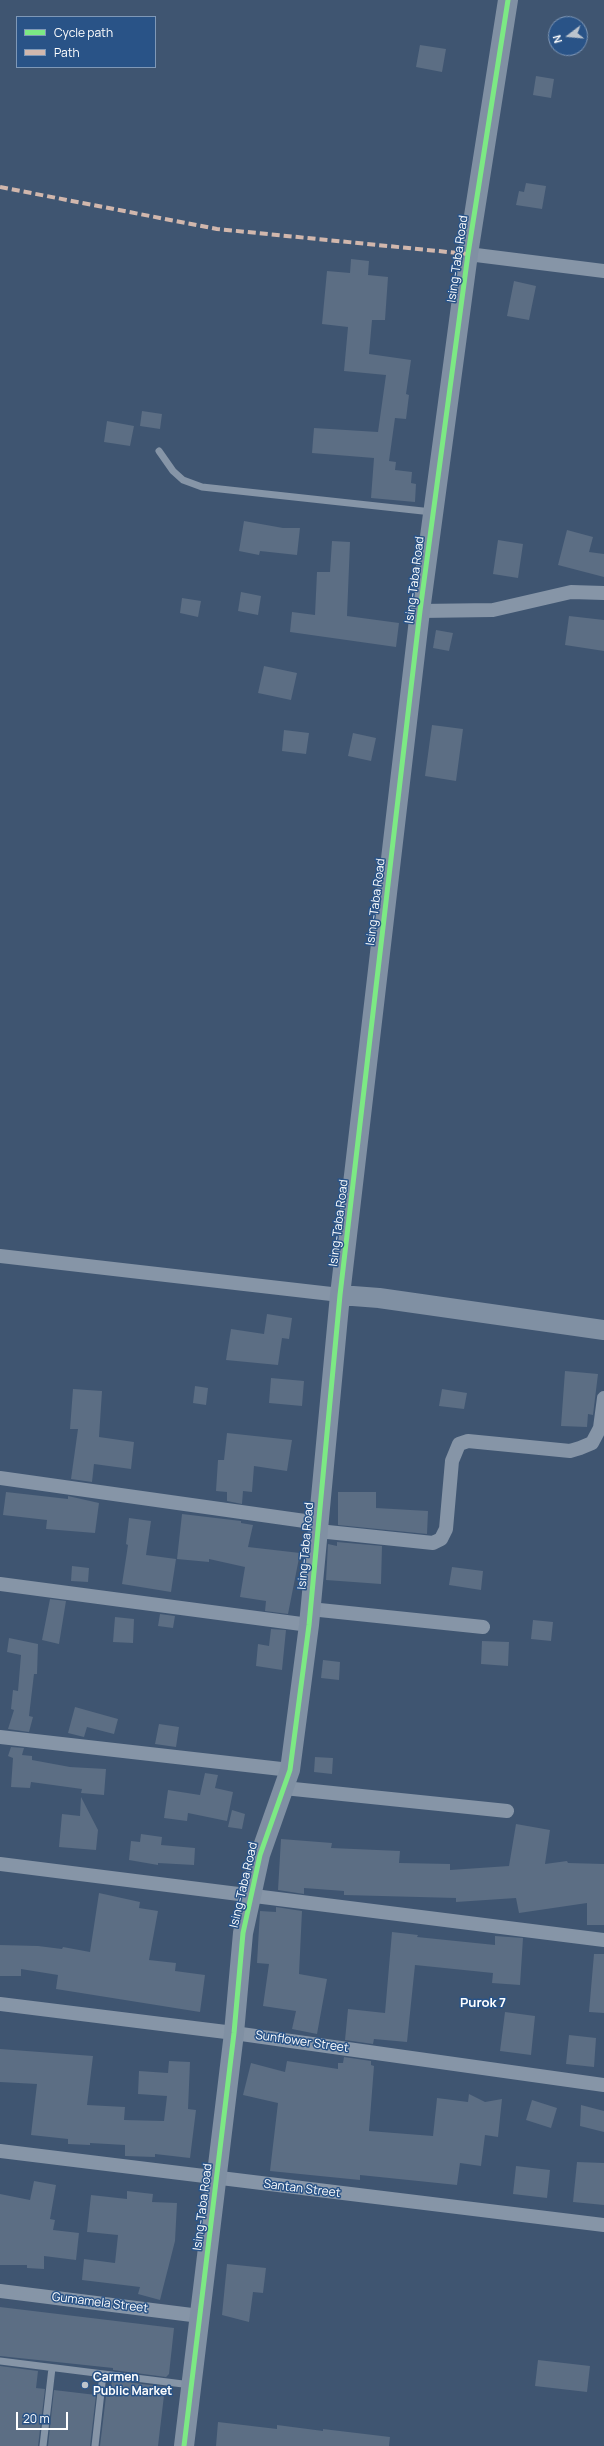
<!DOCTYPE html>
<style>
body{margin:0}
#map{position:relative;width:604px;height:2446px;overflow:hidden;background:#3f5571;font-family:Manrope,sans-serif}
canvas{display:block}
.legend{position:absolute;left:16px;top:16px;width:140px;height:52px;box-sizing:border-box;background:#295387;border:1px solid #7f98b7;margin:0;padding:5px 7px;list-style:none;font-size:12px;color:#fff}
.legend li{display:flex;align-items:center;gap:8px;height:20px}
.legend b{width:20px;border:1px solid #7f98b7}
.north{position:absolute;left:548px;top:16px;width:40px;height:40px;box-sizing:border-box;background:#295387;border:1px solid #7f98b7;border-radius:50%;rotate:254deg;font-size:11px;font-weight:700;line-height:16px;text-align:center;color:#fff}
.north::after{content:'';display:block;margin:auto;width:14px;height:18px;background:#bcc4cd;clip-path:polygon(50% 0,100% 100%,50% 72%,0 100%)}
.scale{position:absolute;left:16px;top:2412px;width:52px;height:18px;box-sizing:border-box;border:2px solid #fff;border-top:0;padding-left:5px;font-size:12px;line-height:14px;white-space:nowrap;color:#fff;-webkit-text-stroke:3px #295387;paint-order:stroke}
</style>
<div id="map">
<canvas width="604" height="2446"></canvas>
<ul class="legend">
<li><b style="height:5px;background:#7ce984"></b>Cycle path</li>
<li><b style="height:5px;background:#d1b7ad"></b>Path</li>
</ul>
<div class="north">N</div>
<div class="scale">20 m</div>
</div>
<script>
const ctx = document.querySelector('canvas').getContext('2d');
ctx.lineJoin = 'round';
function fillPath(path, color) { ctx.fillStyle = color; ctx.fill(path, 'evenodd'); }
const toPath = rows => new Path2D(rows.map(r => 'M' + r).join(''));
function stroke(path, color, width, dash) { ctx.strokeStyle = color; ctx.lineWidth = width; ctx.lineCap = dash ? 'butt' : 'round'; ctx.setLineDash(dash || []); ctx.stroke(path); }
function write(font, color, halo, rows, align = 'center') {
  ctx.font = font + ' Manrope,sans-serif'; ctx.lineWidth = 3; ctx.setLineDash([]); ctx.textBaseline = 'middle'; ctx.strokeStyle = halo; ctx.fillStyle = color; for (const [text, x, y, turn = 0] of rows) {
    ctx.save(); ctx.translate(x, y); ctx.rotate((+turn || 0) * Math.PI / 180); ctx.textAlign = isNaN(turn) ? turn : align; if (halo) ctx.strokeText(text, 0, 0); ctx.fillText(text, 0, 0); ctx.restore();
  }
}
const building = toPath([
 [420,45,446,49,442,72,416,67],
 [536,76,554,79,551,98,533,95],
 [526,183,546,186,542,209,516,205,519,191,524,192],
 [351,259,369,261,368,275,388,277,385,320,372,320,369,354,411,360,406,394,409,395,406,419,395,418,389,461,396,462,395,470,412,472,411,483,416,484,415,502,371,498,374,458,312,453,314,428,378,432,386,375,344,371,348,327,322,324,327,271,350,273],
 [514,281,536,286,529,320,507,316],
 [142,411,162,414,160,429,140,426],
 [107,421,134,426,130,446,104,442],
 [244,521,283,528,300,528,297,555,260,551,259,555,239,551],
 [567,530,593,537,589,552,604,554,604,577,558,565],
 [498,540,523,544,518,578,493,574],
 [332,541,350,542,347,616,399,623,396,647,290,632,292,612,315,615,317,572,330,572],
 [241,592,261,596,258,615,238,611],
 [182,598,201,601,198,617,180,613],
 [569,616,604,620,604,651,565,645],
 [436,630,453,633,449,651,433,648],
 [264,666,297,673,291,700,258,693],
 [432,725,463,729,456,781,425,776],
 [284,730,309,733,306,754,282,751],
 [353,733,376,738,371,761,348,756],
 [267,1314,292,1318,289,1339,282,1338,278,1365,226,1360,231,1329,264,1334],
 [565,1371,598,1374,593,1415,588,1414,587,1427,561,1426],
 [271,1378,304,1381,302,1406,269,1403],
 [195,1386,208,1388,206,1405,193,1403],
 [73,1389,102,1391,99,1437,134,1442,131,1469,94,1464,92,1482,71,1479,78,1429,70,1429],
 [442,1389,467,1393,464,1409,439,1406],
 [227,1433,292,1440,287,1471,254,1466,252,1492,243,1491,242,1504,227,1501,227,1492,216,1491,218,1460,224,1460],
 [6,1492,68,1499,68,1496,99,1503,95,1533,46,1529,47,1520,3,1515],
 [338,1492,376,1492,376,1508,428,1511,427,1534,338,1525],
 [182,1514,241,1521,241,1523,253,1525,248,1547,300,1553,288,1614,265,1611,266,1601,240,1597,245,1567,209,1559,209,1562,177,1559],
 [129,1518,151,1521,146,1555,176,1559,171,1592,122,1584,128,1545,126,1544],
 [337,1542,382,1546,381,1584,326,1580,328,1544,337,1546],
 [72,1566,89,1568,88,1582,71,1581],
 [452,1567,483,1571,481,1590,449,1585],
 [50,1599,66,1601,59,1644,42,1640],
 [160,1614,175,1616,173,1628,158,1626],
 [115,1617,134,1619,133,1643,113,1642],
 [533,1620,553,1622,551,1641,531,1639],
 [271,1629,286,1630,282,1670,256,1666,258,1644,269,1646],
 [9,1638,38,1644,37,1674,34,1674,29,1716,33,1717,29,1732,8,1729,14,1710,11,1709,13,1690,18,1691,21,1655,7,1652],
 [482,1641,509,1642,508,1666,481,1664],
 [323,1660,340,1662,339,1680,321,1678],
 [75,1707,118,1719,114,1734,87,1727,84,1737,68,1733],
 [159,1724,179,1727,176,1747,155,1744],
 [11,1747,24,1748,22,1755,32,1756,32,1760,70,1767,106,1769,104,1795,81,1793,82,1789,31,1782,30,1788,11,1787,13,1758,8,1756],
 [315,1757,333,1758,332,1774,314,1772],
 [205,1773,218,1775,215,1788,233,1792,227,1821,188,1813,187,1821,164,1818,168,1790,200,1795],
 [81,1797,98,1830,96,1850,59,1847,62,1814,80,1816],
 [232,1810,245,1814,242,1829,228,1827],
 [516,1824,550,1830,545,1864,567,1861,568,1863,604,1864,604,1925,587,1925,587,1903,519,1913,516,1898,456,1902,456,1898,344,1895,344,1891,304,1888,304,1894,278,1890,281,1839,332,1843,331,1848,400,1851,399,1863,450,1864,450,1870,509,1866],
 [141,1834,162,1837,161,1845,195,1848,194,1865,158,1863,158,1865,129,1860,131,1841,140,1842],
 [99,1893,140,1902,139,1908,158,1911,149,1960,176,1963,175,1971,205,1975,200,2012,56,1989,58,1975,21,1969,21,1976,0,1976,0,1945,38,1946,62,1949,63,1947,90,1952],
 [276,1907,302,1911,299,1974,327,1979,317,2034,292,2029,296,2011,263,2006,269,1964,257,1963,260,1911,276,1912],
 [392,1932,418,1935,417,1937,495,1945,495,1936,523,1938,520,1985,492,1983,493,1973,415,1965,407,2042,374,2039,373,2044,345,2040,348,2009,385,2013],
 [594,1954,604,1954,604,2013,589,2012],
 [505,2012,535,2016,531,2055,500,2051],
 [569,2035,596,2038,594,2067,566,2064],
 [0,2049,93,2056,87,2105,125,2107,124,2120,164,2121,167,2096,138,2094,139,2071,168,2073,169,2061,190,2062,188,2109,196,2110,190,2158,155,2154,155,2157,125,2156,125,2145,90,2143,90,2145,68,2144,68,2139,31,2135,37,2084,0,2082],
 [344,2057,371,2061,371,2065,374,2066,369,2131,433,2136,437,2098,468,2102,469,2094,485,2102,502,2099,498,2137,485,2135,481,2166,460,2163,457,2185,360,2175,360,2180,270,2171,278,2103,243,2095,251,2063,285,2072,287,2061,338,2069,338,2063,343,2063],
 [532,2100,557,2108,551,2128,526,2120],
 [581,2105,604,2111,604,2132,580,2126],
 [577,2162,604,2163,604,2205,573,2202],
 [516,2166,550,2170,547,2198,513,2194],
 [34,2181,56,2185,50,2219,55,2220,53,2230,79,2233,76,2260,44,2256,44,2269,27,2268,27,2265,0,2265,0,2194,30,2200],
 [127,2191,153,2194,152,2202,177,2203,175,2241,160,2300,138,2294,140,2287,82,2280,84,2259,115,2263,118,2235,87,2232,91,2195,127,2199],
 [227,2264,266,2268,263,2293,253,2292,249,2322,222,2315],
 [0,2307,174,2328,169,2374,166,2377,113,2370,113,2368,0,2356],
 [538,2360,590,2366,587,2392,535,2386],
 [0,2366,38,2371,36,2388,45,2389,38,2446,0,2446],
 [112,2380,165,2387,158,2446,100,2446,106,2396,110,2397],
 [54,2390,96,2395,90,2446,48,2446],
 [218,2422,277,2429,277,2425,323,2431,323,2429,390,2437,389,2446,216,2446]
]);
const lane = toPath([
 [159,451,173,471,183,480,202,487,432,512],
 [0,2361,191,2385],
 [43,2446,52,2368],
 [95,2446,103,2374]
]);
const street = toPath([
 [468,254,604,271],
 [420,611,493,610,571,592,604,593],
 [0,1256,340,1295],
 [0,1478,319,1523],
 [318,1531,433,1543,441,1539,446,1529,452,1461,459,1444,468,1441,570,1451,580,1448,592,1443,600,1428,604,1398],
 [0,1584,309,1625],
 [310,1609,483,1627],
 [0,1737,290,1770],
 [284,1788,507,1811],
 [0,1864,604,1940],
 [0,2004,234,2033,604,2085],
 [0,2151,604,2225],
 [0,2291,200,2316]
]);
const secondary = toPath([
 [340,1295,379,1298,604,1330],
 [184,2446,234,2033,243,1933,260,1855,290,1770,309,1625,340,1295,420,611,468,254,508,0]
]);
const quiet = toPath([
 [0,187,217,229,468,254]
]);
const cycleway = toPath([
 [184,2446,234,2033,243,1933,260,1855,290,1770,309,1625,340,1295,420,611,468,254,508,0]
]);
const markers = [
 [85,2385,4,"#bcc4cd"]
];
const streetNames = [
 ["Ising-Taba Road",458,259,-82],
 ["Ising-Taba Road",415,580,-83],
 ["Ising-Taba Road",376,902,-83],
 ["Ising-Taba Road",339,1223,-83],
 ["Ising-Taba Road",306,1546,-85],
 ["Ising-Taba Road",244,1885,-77],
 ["Sunflower Street",302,2042,8],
 ["Santan Street",302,2189,7],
 ["Ising-Taba Road",203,2207,-83],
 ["Gumamela Street",100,2303,7]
];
const poiNames = [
 ["Carmen",93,2378],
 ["Public Market",93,2392]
];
const neighbourhoodNames = [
 ["Purok 7",483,2003]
];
fillPath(building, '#5c6e84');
stroke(lane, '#8695a7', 7);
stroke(street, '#8695a7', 14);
stroke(secondary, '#8090a3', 20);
stroke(quiet, '#d1b7ad', 4, [8, 4]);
stroke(cycleway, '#7ce984', 5);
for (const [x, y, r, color] of markers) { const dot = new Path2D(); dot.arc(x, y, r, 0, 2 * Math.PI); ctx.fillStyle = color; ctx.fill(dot); stroke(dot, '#295387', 1.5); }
write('12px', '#fff', '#295387', streetNames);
write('bold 12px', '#fff', '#295387', poiNames, 'left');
write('bold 13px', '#fff', '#295387', neighbourhoodNames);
</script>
